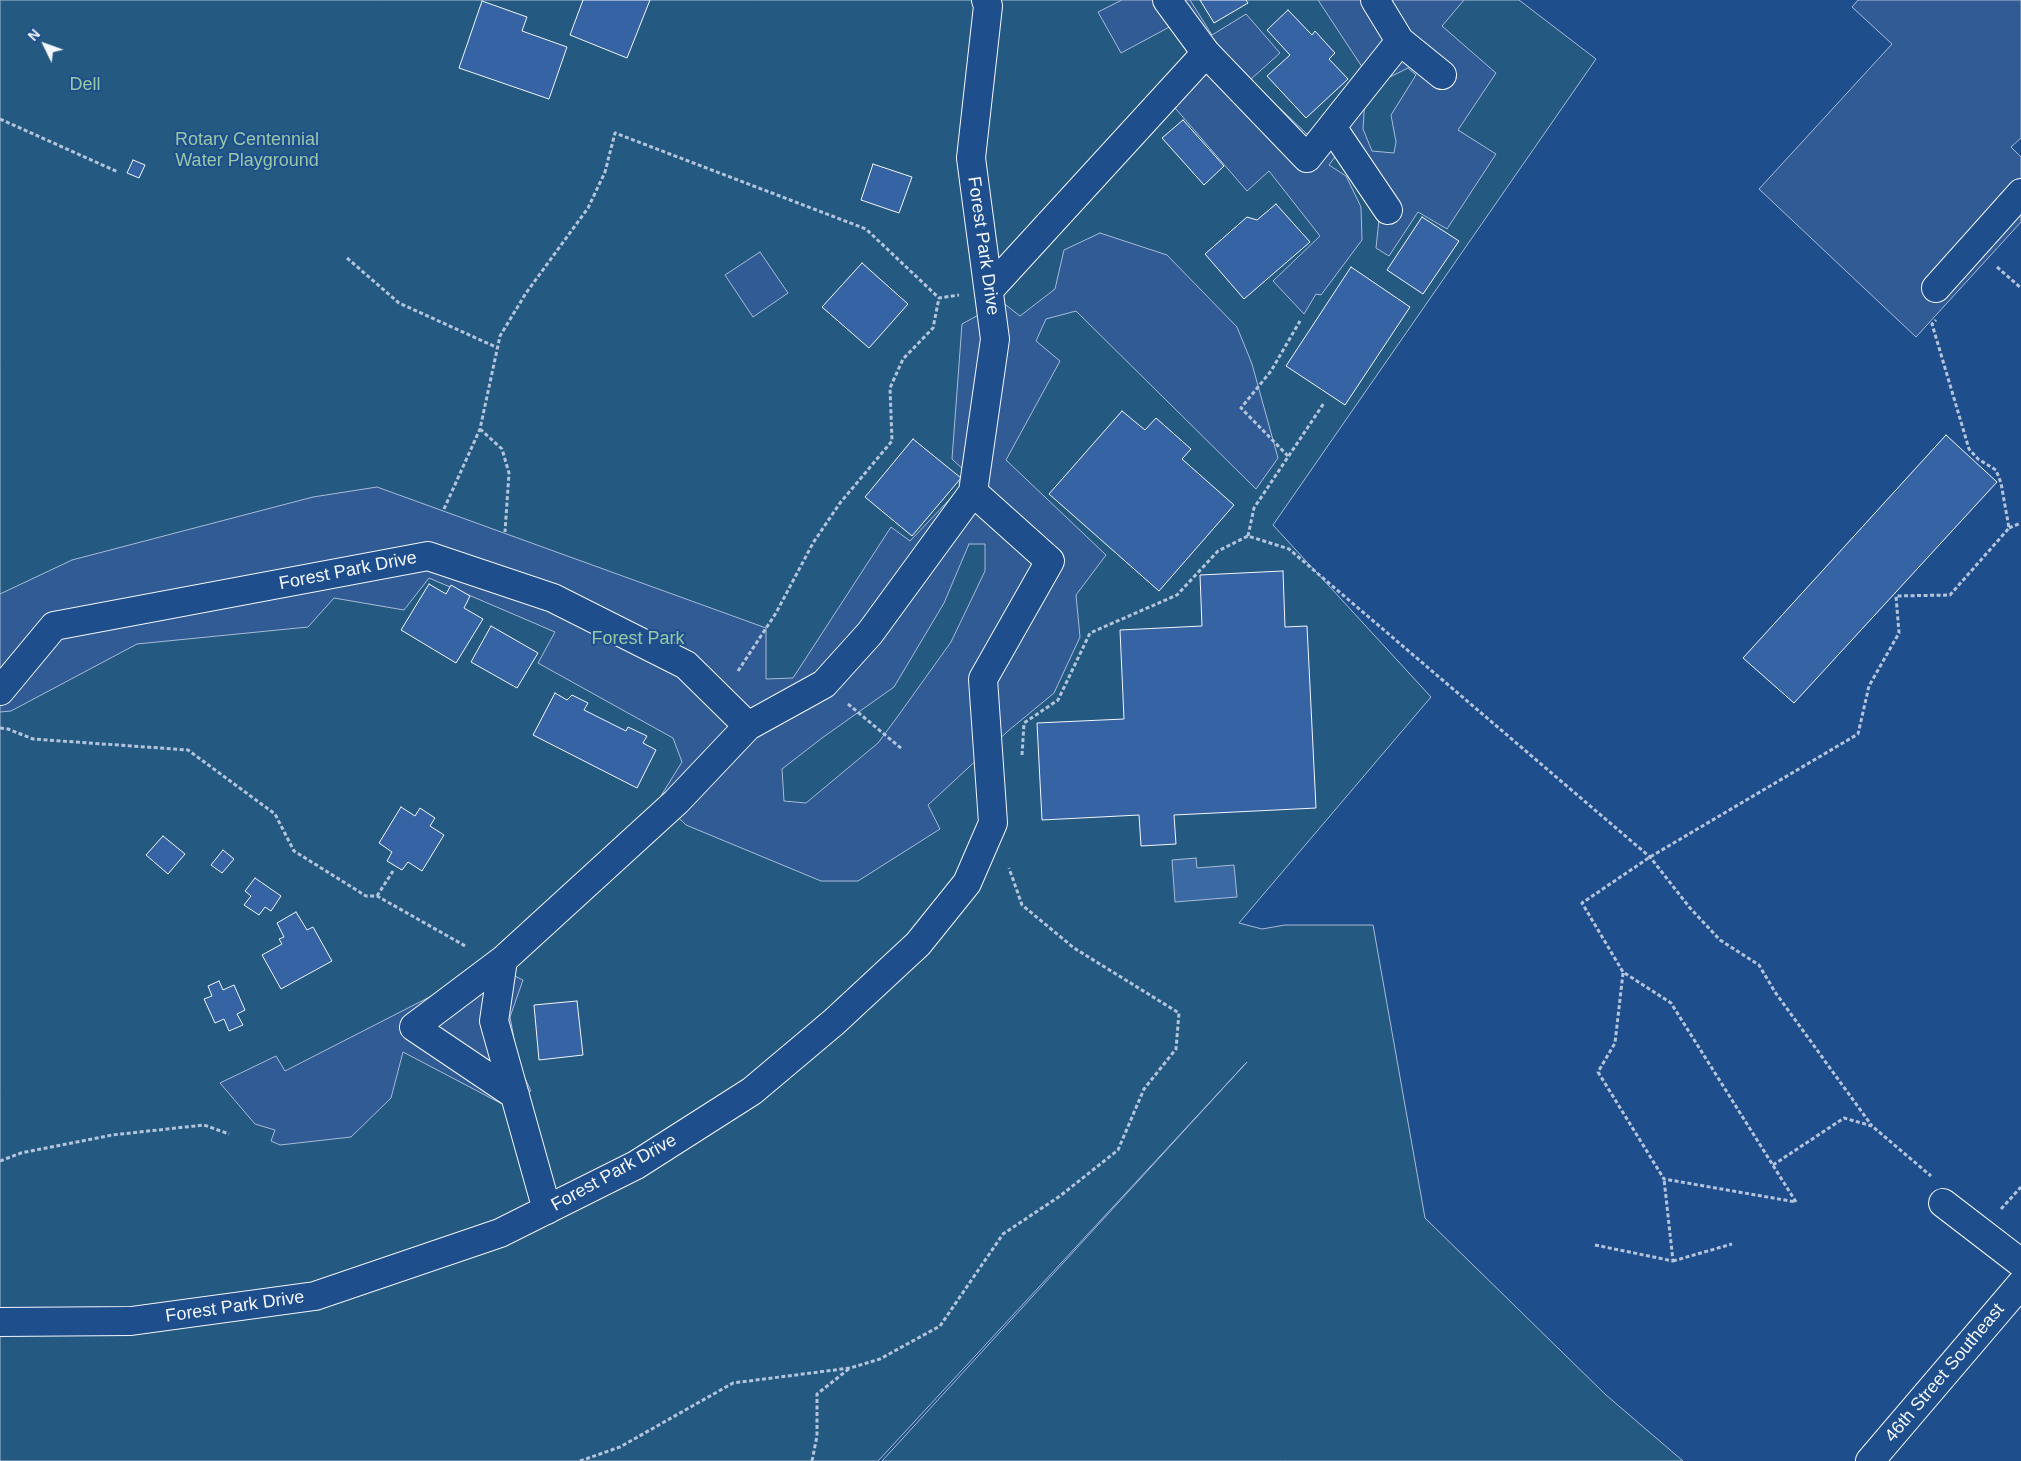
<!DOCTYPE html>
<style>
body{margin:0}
#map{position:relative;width:2021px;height:1461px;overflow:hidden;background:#1f4e8c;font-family:Helvetica,sans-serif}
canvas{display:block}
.north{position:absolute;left:20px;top:20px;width:50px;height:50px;-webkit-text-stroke:4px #1f4e8c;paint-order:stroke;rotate:312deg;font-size:14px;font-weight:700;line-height:20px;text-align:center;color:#f2f6ff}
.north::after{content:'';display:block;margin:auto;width:18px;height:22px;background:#f2f6ff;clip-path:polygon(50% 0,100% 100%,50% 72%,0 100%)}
</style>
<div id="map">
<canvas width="2021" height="1461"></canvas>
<div class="north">N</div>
</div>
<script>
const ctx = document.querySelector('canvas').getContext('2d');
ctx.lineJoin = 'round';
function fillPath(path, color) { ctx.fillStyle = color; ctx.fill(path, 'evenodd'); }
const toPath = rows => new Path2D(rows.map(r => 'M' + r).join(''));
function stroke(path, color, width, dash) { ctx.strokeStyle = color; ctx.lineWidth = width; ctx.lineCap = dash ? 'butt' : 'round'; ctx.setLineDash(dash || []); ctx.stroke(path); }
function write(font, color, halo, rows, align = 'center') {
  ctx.font = font + ' Helvetica,sans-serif'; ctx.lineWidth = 4; ctx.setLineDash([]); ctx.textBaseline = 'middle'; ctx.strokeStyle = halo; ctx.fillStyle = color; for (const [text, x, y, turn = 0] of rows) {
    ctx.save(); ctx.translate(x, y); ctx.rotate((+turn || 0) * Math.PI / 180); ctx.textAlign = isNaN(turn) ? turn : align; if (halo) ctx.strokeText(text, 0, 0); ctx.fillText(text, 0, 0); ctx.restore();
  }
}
const green = toPath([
 [0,0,1519,0,1596,59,1273,525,1431,697,1239,923,1262,929,1285,925,1373,925,1425,1218,1606,1395,1683,1461,882,1461,1247,1062,878,1461,0,1461,0,0]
]);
const parking = toPath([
 [1122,0,1190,0,1212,35,1246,14,1280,53,1250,80,1307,134,1370,79,1318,0,1464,0,1442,26,1496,73,1458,130,1496,154,1447,229,1418,212,1389,256,1376,248,1379,220,1369,182,1338,153,1329,165,1346,176,1361,207,1362,240,1321,295,1316,294,1304,314,1273,281,1320,236,1269,171,1247,191,1176,109,1158,94,1200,54,1175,24,1121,53,1098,12,1122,0],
 [1408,68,1416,75,1391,115,1396,142,1394,153,1372,151,1363,129,1365,97,1386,79,1408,68],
 [1858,0,2021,0,2021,138,2011,147,2021,157,2021,222,1916,337,1759,189,1892,44,1852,7,1858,0],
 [1100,233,1167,255,1237,327,1252,364,1278,458,1256,489,1076,311,1046,319,1036,341,1060,361,1006,460,1106,555,1076,595,1080,637,1054,693,1008,731,928,805,940,829,858,881,821,881,686,825,659,799,682,762,673,738,538,663,555,632,429,578,404,610,334,598,308,627,137,644,11,711,0,712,0,594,72,560,313,497,377,487,766,628,766,679,793,678,891,527,910,541,966,482,966,472,952,459,962,324,1002,302,1020,316,1055,289,1064,250,1100,233],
 [969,544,985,544,985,571,951,642,898,716,878,743,806,803,784,801,782,769,822,738,894,687,944,603,969,544],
 [760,252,788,293,753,317,725,275,760,252],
 [492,965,523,980,510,1017,519,1066,531,1091,504,1105,403,1052,391,1098,351,1137,280,1145,271,1141,275,1130,255,1124,220,1083,276,1056,285,1071,492,965]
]);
const water = toPath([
 [1196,858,1197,868,1234,865,1237,897,1175,902,1172,860,1196,858]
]);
const building = toPath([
 [583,0,650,0,627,58,570,35,583,0],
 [1200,0,1246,0,1248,3,1214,23,1200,0],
 [482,1,527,17,522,31,567,47,549,99,459,68,482,1],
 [1288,10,1312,35,1315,31,1335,53,1329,59,1348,79,1306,118,1267,76,1290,55,1267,30,1288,10],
 [1183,120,1224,166,1204,185,1162,138,1183,120],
 [133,160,145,165,139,178,127,173,133,160],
 [873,164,912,177,899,213,861,200,873,164],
 [1276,204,1310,242,1244,299,1205,254,1247,217,1257,220,1276,204],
 [1422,217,1459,241,1423,294,1387,270,1422,217],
 [862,263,908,304,869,348,822,307,862,263],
 [1351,267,1410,307,1345,405,1286,366,1351,267],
 [1122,411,1145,430,1156,418,1191,449,1182,459,1234,505,1159,591,1049,494,1122,411],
 [1946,435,1997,482,1794,703,1743,658,1946,435],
 [913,439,961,478,912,536,865,497,913,439],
 [1283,571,1285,627,1307,626,1316,808,1174,815,1176,844,1141,846,1139,815,1042,820,1037,723,1124,719,1120,630,1202,626,1200,575,1283,571],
 [429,584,446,594,451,585,470,596,464,608,483,619,456,663,401,630,429,584],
 [491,626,538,653,517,688,471,662,491,626],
 [555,693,567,700,572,695,588,703,584,710,626,731,628,727,647,736,643,743,656,750,637,788,533,735,555,693],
 [401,807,415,816,420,808,435,818,430,826,444,835,422,871,408,862,402,870,387,861,392,852,379,843,401,807],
 [163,836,185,854,168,874,146,855,163,836],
 [223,850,234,859,222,873,211,865,223,850],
 [255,878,281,896,271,911,265,907,259,915,244,905,251,896,245,891,255,878],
 [296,912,307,930,313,927,332,961,281,989,262,955,282,944,279,939,284,937,277,923,296,912],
 [219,981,223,990,234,985,245,1010,237,1014,243,1025,229,1031,224,1019,215,1023,204,999,212,996,208,986,219,981],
 [577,1001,583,1055,539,1060,534,1005,577,1001]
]);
const path = toPath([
 [0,119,118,172],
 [347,258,399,303,498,348],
 [1997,267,2021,288],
 [480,429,502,449,509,473,505,532],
 [1288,456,1241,408,1271,371,1300,321],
 [444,509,480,429,500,336,526,293,588,208,605,172,615,133,866,229,939,298,959,295],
 [2009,528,2021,523],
 [1248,536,1254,508,1324,403],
 [738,671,776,613,813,543,840,503,892,441,890,388,903,359,933,328,939,298],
 [848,704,902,749],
 [0,728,8,729,33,739,188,750,275,814,294,851,366,896,377,896,467,947],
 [1022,755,1024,723,1058,700,1090,633,1177,595,1218,551,1248,536,1289,549,1650,857,1690,908,1720,940,1759,965,1775,992,1872,1126],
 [377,896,393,871],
 [1623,973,1615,1043,1598,1072,1664,1179,1796,1202],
 [0,1161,21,1153,112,1135,204,1125,229,1134],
 [1773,1165,1844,1118,1872,1126,1931,1176],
 [1796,1202,1671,1003,1623,972,1582,903,1650,857,1858,734,1869,686,1899,633,1896,596,1950,595,2009,528,2001,483,1996,470,1978,459,1969,449,1932,324,1936,320],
 [2001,1209,2021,1187],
 [1595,1245,1673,1261,1664,1179],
 [1673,1261,1732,1244],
 [580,1461,620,1447,733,1383,850,1368,880,1359,940,1326,1003,1234,1060,1196,1118,1150,1144,1089,1176,1049,1179,1013,1074,948,1022,905,1009,868],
 [812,1461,817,1436,817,1394,850,1368]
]);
const minor = toPath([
 [1167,0,1206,53,1307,158,1400,41,1375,0],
 [1400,41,1442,75],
 [1332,127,1388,210],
 [1936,288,2021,193],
 [989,290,1206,53],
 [0,691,54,626,428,556,553,598,686,665,748,726],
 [503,960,494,1021,547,1210],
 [515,1095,414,1027,503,960,676,802,748,726,824,684,870,633,973,492,995,339,971,158,988,6,986,0],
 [1943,1203,2021,1263],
 [0,1322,131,1321,315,1296,500,1233,636,1165,752,1091,834,1022,918,944,967,883,993,823,983,679,1050,561,973,492],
 [1870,1461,2021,1284]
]);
const parkNames = [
 ["Dell",85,85],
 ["Rotary Centennial",247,140],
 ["Water Playground",247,161],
 ["Forest Park",638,639]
];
const streetNames = [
 ["Forest Park Drive",983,246,82],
 ["Forest Park Drive",348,571,-11],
 ["Forest Park Drive",614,1173,-29],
 ["Forest Park Drive",235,1307,-8],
 ["46th Street Southeast",1945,1373,-50]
];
fillPath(green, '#245a82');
stroke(green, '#a8bbd7', 1);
fillPath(parking, '#305b95');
stroke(parking, '#a8bbd7', 1);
fillPath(water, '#3b69a3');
stroke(water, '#a8bbd7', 1);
fillPath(building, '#3563a3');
stroke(building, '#f2f6ff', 1);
stroke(minor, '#f2f6ff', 30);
stroke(path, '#b3c4dc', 3, [4, 2.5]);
stroke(minor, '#1f4e8c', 28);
write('18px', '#97c8a6', '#1f4e8c', parkNames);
write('18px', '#f2f6ff', '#1f4e8c', streetNames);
</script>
